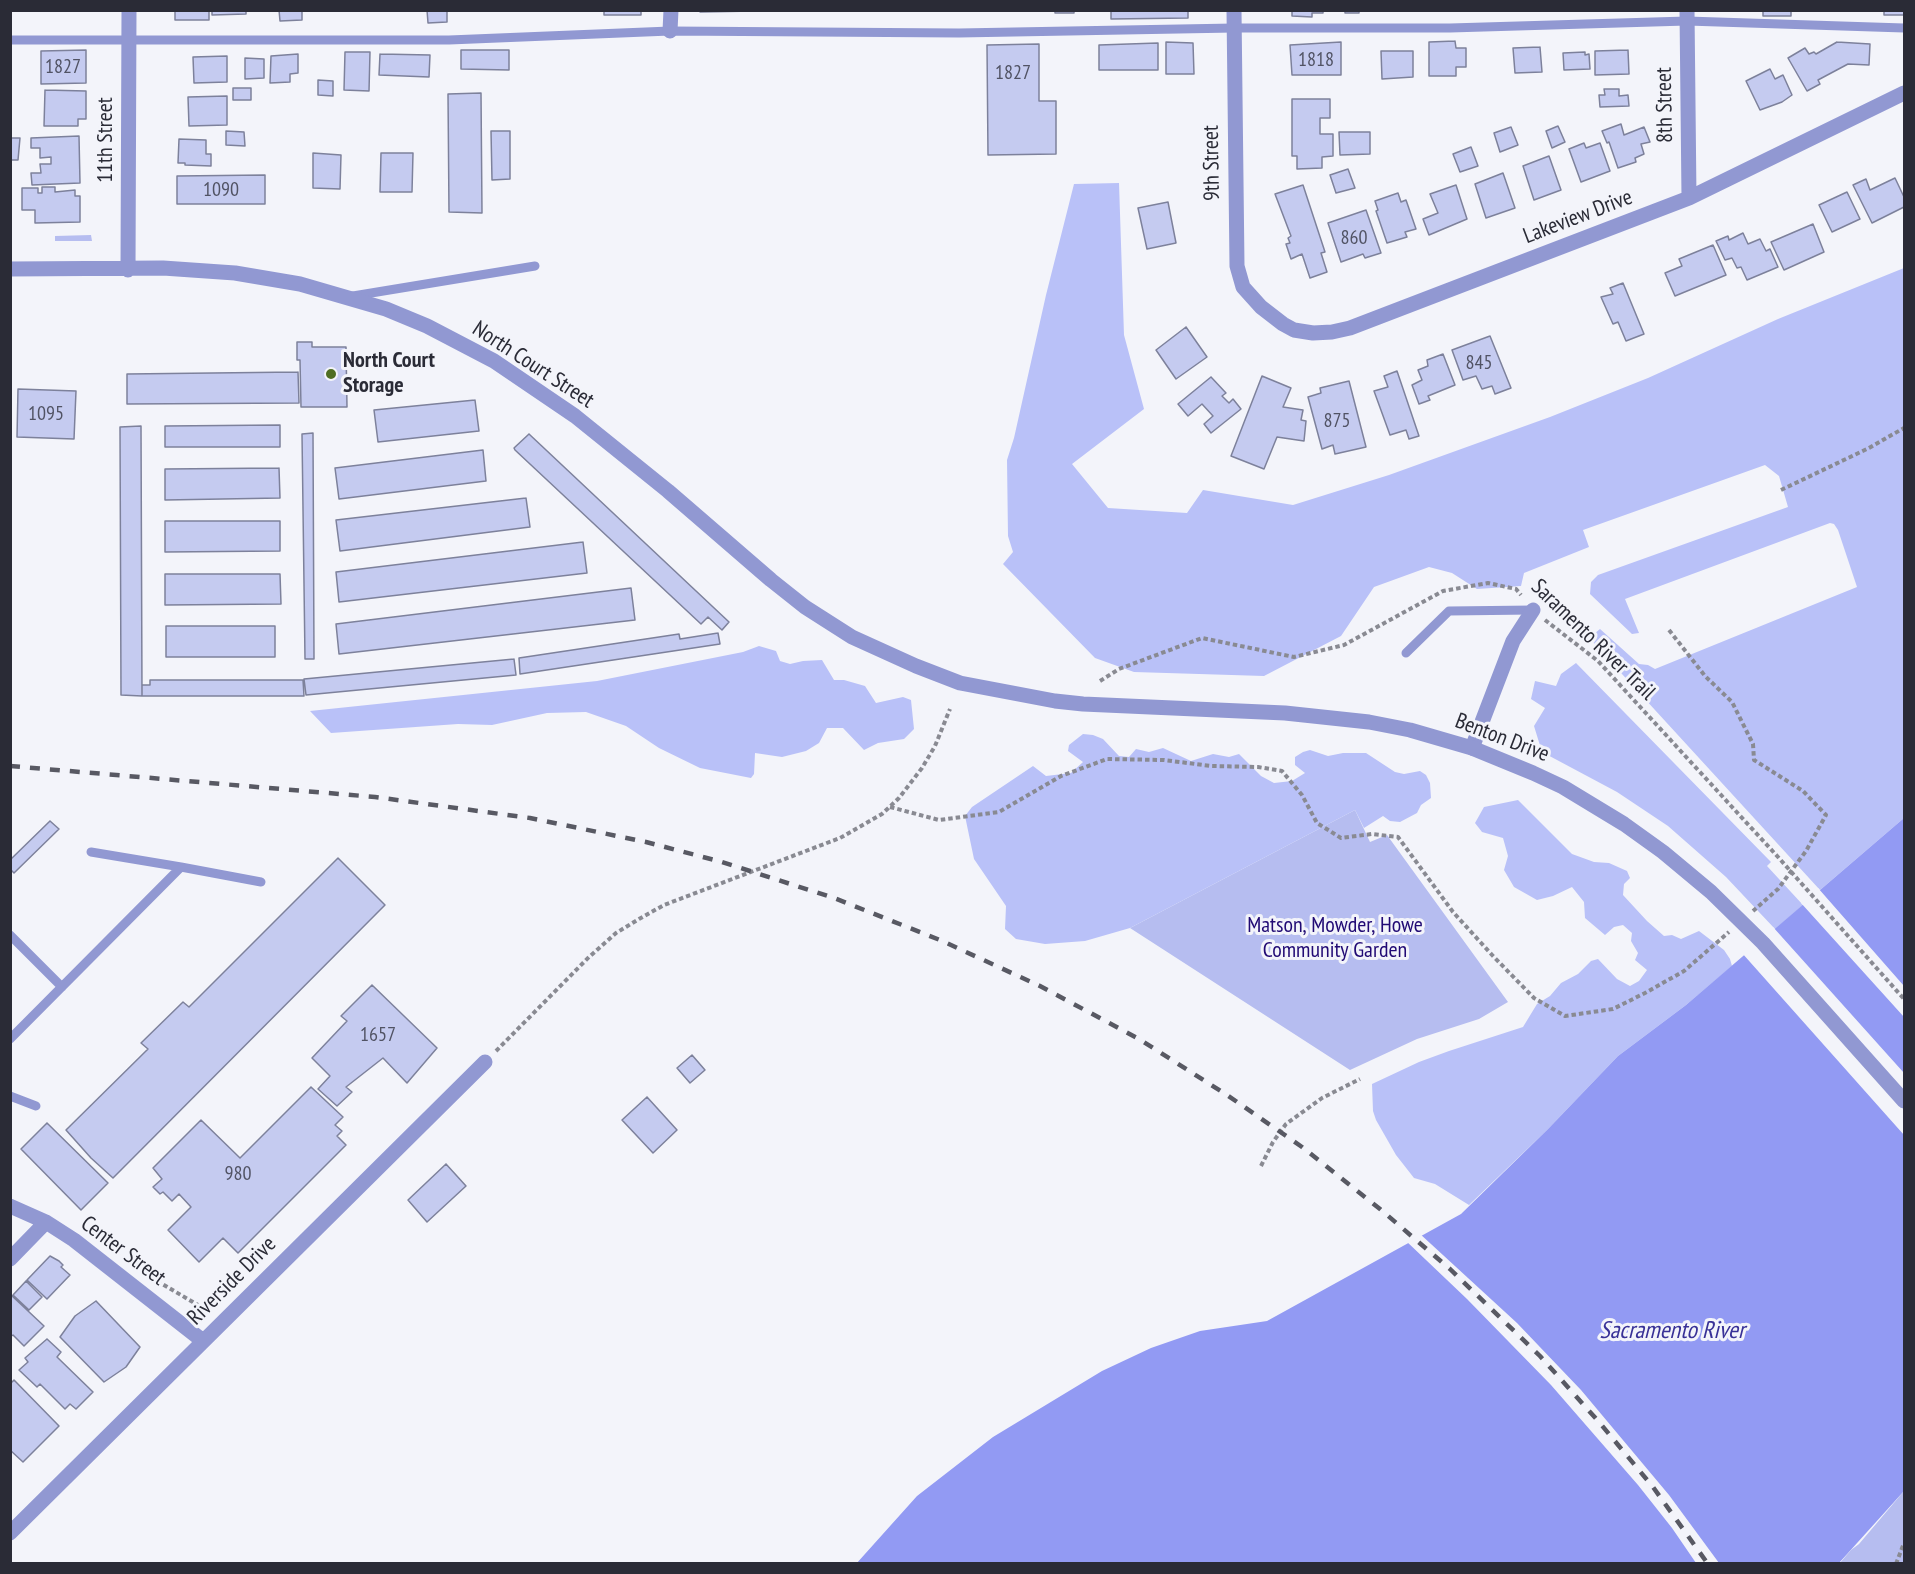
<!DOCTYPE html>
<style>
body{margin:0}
#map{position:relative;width:1915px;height:1574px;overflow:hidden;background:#f3f4fa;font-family:"PT Sans Narrow",sans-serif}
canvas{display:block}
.frame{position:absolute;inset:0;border:12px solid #2a2b36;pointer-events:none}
</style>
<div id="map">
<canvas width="1915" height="1574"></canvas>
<div class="frame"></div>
</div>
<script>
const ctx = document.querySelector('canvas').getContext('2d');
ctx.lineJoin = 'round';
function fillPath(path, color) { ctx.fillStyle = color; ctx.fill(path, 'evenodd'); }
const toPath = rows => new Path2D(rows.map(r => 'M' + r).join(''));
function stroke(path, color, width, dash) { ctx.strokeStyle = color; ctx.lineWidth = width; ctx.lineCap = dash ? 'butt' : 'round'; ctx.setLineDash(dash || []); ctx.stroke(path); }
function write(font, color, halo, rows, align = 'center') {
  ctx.font = font + ' "PT Sans Narrow",sans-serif'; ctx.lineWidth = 6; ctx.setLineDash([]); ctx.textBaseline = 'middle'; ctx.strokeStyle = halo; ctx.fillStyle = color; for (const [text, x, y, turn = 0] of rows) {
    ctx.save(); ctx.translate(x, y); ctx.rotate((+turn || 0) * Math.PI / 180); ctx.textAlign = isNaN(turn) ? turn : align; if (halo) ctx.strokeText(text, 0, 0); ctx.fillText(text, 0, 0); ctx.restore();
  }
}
const green = toPath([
 [91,235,92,241,55,241,55,236],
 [1355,810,1370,842,1387,835,1508,1002,1479,1019,1417,1039,1350,1070,1130,928],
 [1904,1491,1904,1563,1839,1564,1851,1550,1859,1544]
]);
const forest = toPath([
 [1119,183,1124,335,1144,409,1072,464,1108,508,1187,513,1203,490,1293,505,1389,475,1550,417,1648,378,1778,319,1904,268,1904,818,1820,890,1589,638,1600,629,1639,664,1648,665,1655,669,1857,587,1838,530,1834,524,1830,523,1625,599,1639,633,1632,634,1590,594,1591,582,1598,575,1788,507,1779,476,1765,465,1583,530,1589,547,1524,573,1521,586,1477,589,1452,573,1429,567,1374,587,1341,636,1264,676,1134,672,1095,658,1003,564,1013,552,1008,536,1007,460,1014,438,1046,295,1074,184],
 [759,646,776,651,780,661,790,664,803,661,822,660,834,680,844,680,865,686,876,703,903,697,911,700,914,729,904,739,878,743,864,750,843,728,827,728,819,743,806,751,782,757,755,753,754,774,751,778,700,768,659,748,626,726,586,712,547,713,492,725,458,724,331,733,310,711,597,681,743,652],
 [1576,663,1771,862,1767,866,1803,905,1775,929,1726,877,1668,826,1617,792,1542,752,1534,726,1545,708,1531,699,1535,681,1556,686,1561,674],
 [1083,734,1093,735,1103,739,1119,756,1129,757,1136,749,1149,752,1163,748,1191,761,1213,754,1229,757,1239,754,1261,776,1274,783,1292,781,1305,773,1295,765,1295,757,1303,752,1310,750,1328,756,1343,753,1366,753,1395,772,1404,774,1420,771,1426,775,1430,783,1431,798,1421,805,1417,813,1400,822,1390,821,1383,816,1364,828,1355,810,1130,928,1085,941,1045,944,1016,939,1005,929,1006,906,974,859,965,816,972,807,1033,766,1046,776,1071,773,1083,762,1068,751,1069,745],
 [1518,800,1572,854,1594,862,1609,863,1627,871,1630,878,1624,884,1623,895,1647,921,1664,936,1672,935,1681,939,1699,931,1724,950,1730,959,1732,966,1686,1005,1618,1056,1548,1129,1469,1205,1435,1184,1414,1178,1396,1155,1376,1120,1373,1111,1372,1084,1419,1062,1449,1051,1523,1027,1537,1004,1550,996,1561,983,1578,974,1591,961,1598,959,1617,979,1630,986,1639,981,1647,970,1635,960,1638,953,1631,941,1632,933,1623,925,1614,927,1605,935,1585,918,1584,902,1572,887,1553,896,1537,900,1514,887,1504,870,1508,856,1503,838,1482,832,1475,823,1484,807]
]);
const water = toPath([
 [1904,818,1904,1491,1839,1563,856,1564,917,1496,993,1437,1102,1371,1151,1348,1200,1331,1267,1321,1461,1214,1548,1129,1618,1056,1686,1005]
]);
const pier = toPath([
 [1818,888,1904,986,1904,1017,1801,903],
 [1773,927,1904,1073,1904,1135,1742,953],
 [1419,1233,1517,1323,1581,1390,1669,1495,1719,1563,1696,1563,1672,1528,1638,1485,1551,1385,1467,1299,1405,1240]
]);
const building = toPath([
 [175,10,209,10,209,20,175,20,175,10],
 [212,10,246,10,246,14,212,15,212,10],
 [279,10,302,10,302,20,280,21,279,10],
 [427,10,447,10,447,22,428,23,427,10],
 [604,10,641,10,641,15,604,15,604,10],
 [699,10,810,10,700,12,699,10],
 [1055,10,1074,10,1074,13,1055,13,1055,10],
 [1111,10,1188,10,1188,18,1111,19,1111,10],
 [1292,10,1323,10,1323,13,1312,13,1312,17,1292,16,1292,10],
 [1345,10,1359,10,1359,13,1345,13,1345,10],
 [1759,10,1791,10,1791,16,1763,16,1763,11,1759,10],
 [1884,10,1904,10,1904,15,1884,15,1884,10],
 [1455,41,1456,48,1466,48,1466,67,1456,67,1456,76,1429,76,1429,42,1455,41],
 [1166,42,1193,43,1194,74,1166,74,1166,42],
 [1341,42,1341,75,1292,75,1290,45,1341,42],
 [1837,42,1870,44,1869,65,1848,64,1818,80,1820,84,1807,91,1788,58,1805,48,1809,54,1814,52,1816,54,1837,42],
 [1158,43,1158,70,1099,70,1099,45,1158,43],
 [1039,44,1039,101,1056,101,1056,154,988,155,987,45,1039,44],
 [1540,47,1542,72,1515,73,1513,48,1540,47],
 [86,50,86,83,41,84,41,51,86,50],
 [461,50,509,50,509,70,461,69,461,50],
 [1628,50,1629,74,1595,75,1595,51,1628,50],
 [1381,51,1413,51,1413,77,1382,79,1381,51],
 [345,52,370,52,369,91,344,90,345,52],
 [1585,52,1585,55,1589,54,1590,69,1564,70,1563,53,1585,52],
 [298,54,298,73,290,74,290,82,270,83,271,56,298,54],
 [380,54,430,55,429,77,379,75,380,54],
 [227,56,227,82,194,83,193,57,227,56],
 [245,58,264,59,264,78,245,79,245,58],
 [1770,69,1775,79,1783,75,1792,95,1782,102,1760,110,1746,81,1770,69],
 [318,80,333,81,333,96,318,95,318,80],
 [233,88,251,88,251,100,233,100,233,88],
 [1604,89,1619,89,1619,96,1628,95,1629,106,1600,107,1599,95,1605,95,1604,89],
 [45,90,86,91,86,119,78,119,78,126,44,126,45,90],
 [481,93,482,213,449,212,448,94,481,93],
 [227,96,227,125,189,126,188,97,227,96],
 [1292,99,1330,99,1330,118,1320,118,1320,134,1333,134,1333,156,1322,157,1322,168,1297,169,1297,156,1292,156,1292,99],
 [1621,124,1624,135,1644,127,1650,142,1641,144,1644,154,1635,158,1636,162,1618,168,1609,142,1607,143,1602,131,1621,124],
 [1558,126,1565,142,1552,148,1546,131,1558,126],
 [1511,127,1518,145,1500,152,1494,133,1511,127],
 [226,131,244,132,245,146,226,145,226,131],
 [491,131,510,131,510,179,492,180,491,131],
 [1339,132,1370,132,1370,154,1340,155,1339,132],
 [79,136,80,183,32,185,31,173,41,173,40,164,51,164,51,157,40,158,40,148,31,148,31,138,79,136],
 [10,138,20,138,18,160,10,160,10,138],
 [179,139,206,140,206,154,211,154,211,166,185,165,185,163,178,163,179,139],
 [1584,143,1586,148,1600,143,1610,171,1581,182,1569,149,1584,143],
 [1471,147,1478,166,1460,172,1453,154,1471,147],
 [313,153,341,155,340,189,313,188,313,153],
 [381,153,413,153,412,192,380,192,381,153],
 [1549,156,1561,190,1534,200,1523,166,1549,156],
 [1348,169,1355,188,1336,193,1330,175,1348,169],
 [1503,173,1515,208,1486,218,1475,184,1503,173],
 [265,175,265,204,177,204,177,176,265,175],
 [1895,178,1904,197,1904,207,1872,223,1853,185,1866,179,1870,190,1895,178],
 [1303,185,1325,252,1321,253,1327,272,1310,278,1302,254,1291,259,1286,244,1290,243,1288,238,1291,236,1275,194,1303,185],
 [1456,185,1467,219,1429,235,1423,219,1438,213,1430,194,1456,185],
 [42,187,55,187,55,192,75,190,75,196,80,196,80,222,35,223,35,210,22,210,22,188,38,188,38,193,42,193,42,187],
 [1847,192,1860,219,1832,232,1819,205,1847,192],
 [1398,193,1401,202,1406,200,1416,229,1405,232,1407,237,1387,243,1376,211,1378,210,1375,201,1398,193],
 [1168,202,1176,243,1147,249,1138,208,1168,202],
 [1366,210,1381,253,1365,258,1363,254,1341,262,1328,223,1366,210],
 [1813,224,1824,252,1784,270,1771,242,1813,224],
 [1743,233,1748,244,1760,239,1766,251,1770,249,1778,267,1747,280,1741,267,1737,268,1732,258,1725,260,1716,241,1728,236,1729,240,1743,233],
 [1713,245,1726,275,1675,296,1665,273,1682,266,1679,259,1713,245],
 [1623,283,1644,334,1626,341,1618,322,1613,324,1601,297,1613,294,1610,288,1623,283],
 [1186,327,1207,357,1176,379,1156,350,1186,327],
 [1490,336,1511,388,1495,394,1492,386,1482,389,1476,376,1463,380,1452,350,1490,336],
 [297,342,312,342,312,347,346,347,347,407,301,407,300,360,297,360,297,342],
 [1443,354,1455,385,1428,396,1430,400,1419,404,1412,385,1422,380,1418,370,1428,366,1427,360,1443,354],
 [1397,371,1419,436,1409,439,1406,430,1390,435,1374,391,1388,387,1384,376,1397,371],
 [298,372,299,403,127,404,127,374,298,372],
 [1262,376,1291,388,1283,407,1303,410,1301,420,1306,421,1304,441,1277,437,1264,469,1231,456,1262,376],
 [1211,377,1226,393,1222,396,1229,403,1233,399,1241,409,1211,433,1204,424,1213,416,1202,404,1188,416,1178,404,1211,377],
 [1349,381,1366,447,1335,454,1333,445,1322,449,1308,397,1321,393,1320,388,1349,381],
 [18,389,76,391,74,439,17,437,18,389],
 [475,400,479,431,378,442,374,410,475,400],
 [280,425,280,447,165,447,165,426,280,425],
 [141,426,142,696,121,695,120,427,141,426],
 [313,433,314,659,305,659,302,434,313,433],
 [529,434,729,622,722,630,708,617,701,624,515,450,514,448,529,434],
 [483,450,486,481,339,499,335,468,483,450],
 [279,468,280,498,165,500,165,469,279,468],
 [526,498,530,527,340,551,336,520,526,498],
 [165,521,280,521,280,551,165,552,165,521],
 [583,542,587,573,339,602,336,572,583,542],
 [165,574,280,574,281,604,165,605,165,574],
 [631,588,635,620,339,654,336,624,631,588],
 [166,626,275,626,275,657,166,657,166,626],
 [718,633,720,644,520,674,519,658,679,634,680,639,718,633],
 [514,659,516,675,306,695,304,679,514,659],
 [150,680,303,680,304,696,142,696,142,685,150,685,150,680],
 [50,821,59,829,14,873,10,869,10,860,50,821],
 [338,858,385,905,113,1178,91,1158,66,1130,148,1049,141,1043,183,1002,189,1007,338,858],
 [372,985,437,1048,407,1083,383,1058,346,1087,352,1092,337,1106,318,1089,330,1076,312,1058,347,1021,341,1016,372,985],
 [692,1055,705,1070,690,1083,677,1068,692,1055],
 [311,1087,343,1117,335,1125,342,1131,337,1136,346,1145,238,1253,223,1238,199,1262,168,1230,191,1207,179,1194,172,1201,163,1192,160,1194,153,1187,162,1179,153,1168,201,1120,240,1158,311,1087],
 [647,1097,677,1130,653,1153,622,1120,647,1097],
 [47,1123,108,1183,81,1210,21,1149,47,1123],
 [446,1164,466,1186,427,1222,408,1200,446,1164],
 [50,1256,59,1261,63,1265,61,1267,70,1275,47,1299,27,1280,50,1256],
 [26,1281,42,1297,29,1310,13,1295,26,1281],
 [11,1295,44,1326,24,1346,13,1335,10,1337,11,1295],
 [96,1301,140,1347,126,1367,104,1382,60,1337,75,1316,96,1301],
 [47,1339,61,1352,57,1357,93,1392,76,1409,70,1404,65,1409,40,1384,37,1387,19,1370,28,1362,25,1358,47,1339],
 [14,1380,59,1426,23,1462,10,1450,10,1384,14,1380]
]);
const path = toPath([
 [1781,490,1869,448,1904,428],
 [1545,620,1598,661,1778,857,1904,999],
 [1669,630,1705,676,1732,702,1753,744,1754,760,1803,791,1826,815,1806,851,1778,889,1753,911],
 [1100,681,1119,669,1202,638,1294,657,1344,645,1443,591,1488,583,1516,589,1521,595],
 [890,807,939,820,999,812,1061,776,1107,759,1164,760,1211,766,1258,767,1282,771,1302,795,1317,823,1341,838,1372,834,1398,837,1453,912,1493,956,1534,998,1565,1016,1613,1009,1645,993,1684,971,1729,932],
 [496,1051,589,957,616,933,639,919,664,905,840,838,882,814,899,798,922,768,935,746,950,709],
 [1261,1166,1273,1142,1286,1124,1322,1098,1360,1079],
 [157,1281,210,1312],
 [1896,1564,1904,1543]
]);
const service = toPath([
 [10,40,449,40,670,31,959,33,1234,28,1450,28,1687,21,1904,28],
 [353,296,535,266],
 [1406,653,1449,611,1533,610],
 [91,852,181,867],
 [10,935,62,987],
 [10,1039,181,867,261,882],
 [10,1096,36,1106]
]);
const minor = toPath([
 [1234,10,1237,266,1243,287,1261,307,1283,324,1294,330,1313,333,1332,332,1350,328,1689,198,1904,93],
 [1687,10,1689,198],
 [670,31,671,10],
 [1472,748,1513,641,1533,610],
 [10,1206,46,1222,74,1240,203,1341],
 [10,1259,46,1222],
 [10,1533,485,1062]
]);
const tertiary = toPath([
 [10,269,163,268,235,273,300,284,386,309,427,326,494,361,575,416,668,491,771,580,805,607,852,637,916,666,960,683,1055,701,1083,704,1285,713,1369,722,1410,730,1472,748,1533,773,1563,787,1624,824,1663,852,1711,892,1763,943,1904,1101],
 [128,270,129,10]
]);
const rail = toPath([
 [10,766,375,797,530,818,646,842,722,862,834,898,940,940,1040,986,1139,1039,1227,1095,1302,1147,1380,1209,1450,1269,1540,1356,1599,1422,1653,1487,1708,1564]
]);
const markers = [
 [331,374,6,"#4f6e23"]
];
const numberNames = [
 ["1818",1316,60],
 ["1827",63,67],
 ["1827",1013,73],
 ["1090",221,190],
 ["860",1354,238],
 ["845",1479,363],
 ["1095",46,414],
 ["875",1337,421],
 ["1657",378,1035],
 ["980",238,1174]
];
const streetNames = [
 ["8th Street",1665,105,-91],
 ["11th Street",106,140,-90],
 ["9th Street",1212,163,-91],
 ["Lakeview Drive",1578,217,-21],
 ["North Court Street",533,365,33],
 ["Saramento River Trail",1593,640,44],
 ["Benton Drive",1502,738,21],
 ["Center Street",123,1251,37],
 ["Riverside Drive",232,1281,-45]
];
const poiNames = [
 ["North Court",343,361],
 ["Storage",343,386]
];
const parkNames = [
 ["Matson, Mowder, Howe",1335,926],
 ["Community Garden",1335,951]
];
const waterNames = [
 ["Sacramento River",1672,1331]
];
fillPath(green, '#b6bdf0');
fillPath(forest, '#b9c1f8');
fillPath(water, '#929af3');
fillPath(pier, '#f3f4fa');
fillPath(building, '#c5cbf0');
stroke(building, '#7d819b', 1.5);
stroke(path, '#898a92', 4, [4.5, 3]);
stroke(service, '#9198d2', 9);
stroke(minor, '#9198d2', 15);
stroke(tertiary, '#9198d2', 15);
stroke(rail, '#585963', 4.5, [10, 10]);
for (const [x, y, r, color] of markers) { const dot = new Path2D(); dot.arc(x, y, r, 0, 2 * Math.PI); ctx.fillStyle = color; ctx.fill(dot); stroke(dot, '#f3f4fa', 2); }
write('20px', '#515364', null, numberNames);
write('22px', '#2a2b36', '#f3f4fa', streetNames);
write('bold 22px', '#2a2b36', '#f3f4fa', poiNames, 'left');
write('22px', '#210a74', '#f3f4fa', parkNames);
write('italic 24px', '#383197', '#f3f4fa', waterNames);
</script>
